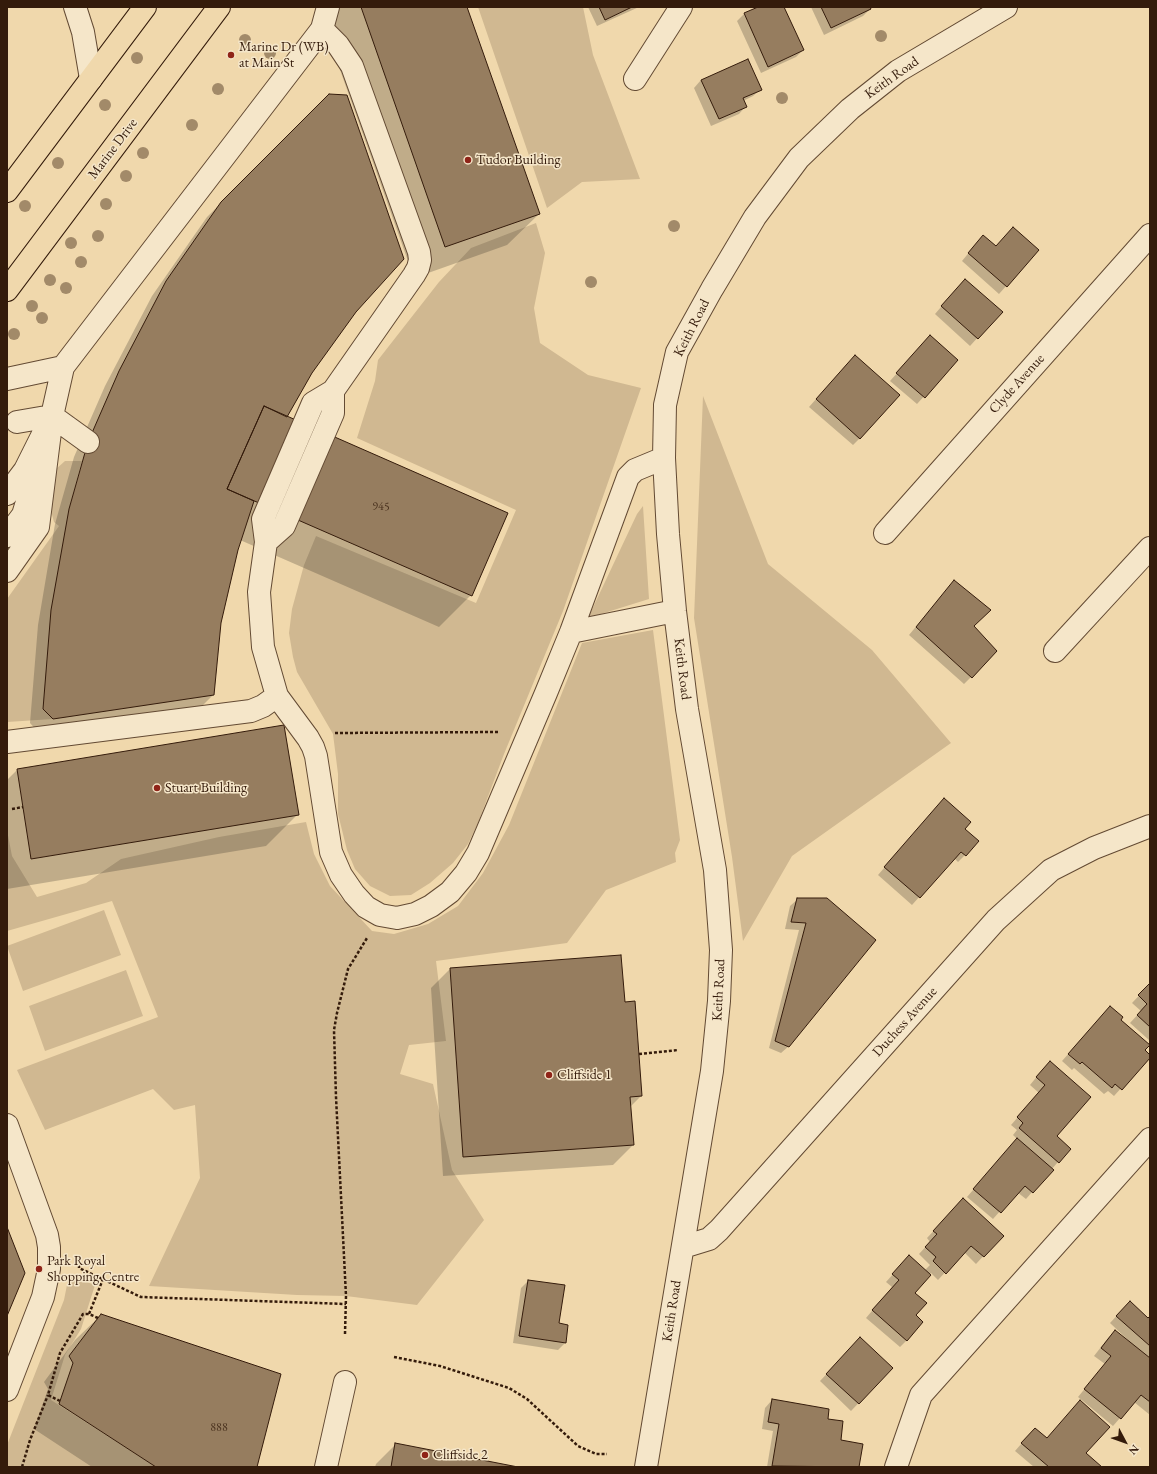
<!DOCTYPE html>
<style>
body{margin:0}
#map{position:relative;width:1157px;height:1474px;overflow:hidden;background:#f0d8ac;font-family:"EB Garamond",serif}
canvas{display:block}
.frame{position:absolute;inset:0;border:8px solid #341b0b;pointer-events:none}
.north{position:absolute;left:1105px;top:1422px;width:40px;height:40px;-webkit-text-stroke:3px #f5e6c9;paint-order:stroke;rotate:131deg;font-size:11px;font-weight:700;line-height:16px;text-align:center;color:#341b0b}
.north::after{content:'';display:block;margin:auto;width:14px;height:18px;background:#341b0b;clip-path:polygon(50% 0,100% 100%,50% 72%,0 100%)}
</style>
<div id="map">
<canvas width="1157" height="1474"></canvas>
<div class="frame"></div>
<div class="north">N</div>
</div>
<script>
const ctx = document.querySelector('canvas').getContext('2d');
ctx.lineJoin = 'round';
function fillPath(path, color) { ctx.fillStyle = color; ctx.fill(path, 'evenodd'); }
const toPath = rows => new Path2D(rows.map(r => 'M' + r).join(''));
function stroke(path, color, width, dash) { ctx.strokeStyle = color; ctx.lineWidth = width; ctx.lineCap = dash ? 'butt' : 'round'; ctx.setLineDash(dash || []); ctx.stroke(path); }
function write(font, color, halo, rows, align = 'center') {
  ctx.font = font + ' "EB Garamond",serif'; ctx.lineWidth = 3; ctx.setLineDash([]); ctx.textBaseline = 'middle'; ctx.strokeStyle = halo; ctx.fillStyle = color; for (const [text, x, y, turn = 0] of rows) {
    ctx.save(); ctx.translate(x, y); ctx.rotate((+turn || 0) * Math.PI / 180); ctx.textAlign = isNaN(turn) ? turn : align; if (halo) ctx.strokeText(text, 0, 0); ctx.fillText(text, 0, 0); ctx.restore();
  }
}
const green = toPath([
 [478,7,583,7,593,55,640,179,582,182,547,208],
 [536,223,545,253,534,308,540,343,588,375,641,388,563,611,504,754,478,823,468,844,453,863,430,883,411,895,390,896,370,886,355,869,347,850,338,814,338,774,333,734,297,672,293,657,289,633,292,609,304,565,316,536,476,603,516,510,357,438,375,381,378,360,439,282,471,248],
 [703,396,768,564,872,650,951,743,792,856,743,941,732,857,694,618],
 [65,461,82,461,69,509,43,709,53,719,7,722,7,599,59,526,54,522,47,496,56,469],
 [643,506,649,599,588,618,637,514],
 [653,630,680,840,675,853,676,862,606,890,567,943,436,961,446,1041,409,1045,400,1074,433,1084,452,1170,484,1220,417,1305,346,1296,297,1295,149,1286,200,1178,195,1105,174,1110,153,1089,45,1130,17,1070,158,1017,112,901,7,931,7,830,12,856,37,897,86,883,121,859,219,837,306,822,314,854,330,886,372,931,394,934,428,924,458,906,483,873,509,825,582,643],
 [104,910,121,955,23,991,7,946],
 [126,970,143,1016,45,1051,29,1006],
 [69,1275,95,1285,81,1329,65,1355,51,1400,156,1467,7,1467,7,1445,64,1300]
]);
const shadow = toPath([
 [338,7,466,7,539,214,507,245,414,278,323,22],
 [588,7,639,7,597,26],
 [760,7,783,7,803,50,796,57,761,73,737,21,744,14],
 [811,7,869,7,870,9,863,16,824,35],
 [701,80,761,89,753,96,743,101,746,106,739,114,711,126,694,88],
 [330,95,356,312,312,372,287,416,471,595,439,627,240,540,220,623,213,695,199,709,39,733,30,723,38,625,55,524,74,457,105,386,152,296,207,217],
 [976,244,995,247,1038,250,999,294,962,261],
 [958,287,1001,312,970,346,935,314],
 [923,344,957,360,917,404,890,381],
 [848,363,860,438,853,445,809,407],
 [954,581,972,626,971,677,964,684,909,635],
 [284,726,298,814,266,846,7,889,7,780,17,770],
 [937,807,964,829,965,855,958,862,954,858,912,905,878,875],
 [798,899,827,899,789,1046,781,1053,769,1048,799,930,785,929,790,906],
 [450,969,624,1003,641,1096,630,1107,633,1145,613,1165,443,1176,431,988],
 [1150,984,1150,1039,1149,1040,1130,1023,1141,1011,1132,1003],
 [1103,1015,1120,1020,1143,1050,1150,1056,1114,1096,1108,1091,1104,1094,1074,1068,1072,1070,1062,1061],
 [1043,1069,1055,1136,1058,1162,1026,1199,1017,1192,993,1219,967,1197,1017,1139,1013,1135,1017,1130,1011,1125,1039,1093,1030,1085],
 [956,1207,1002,1236,976,1264,964,1252,938,1280,931,1273,914,1293,915,1316,907,1340,900,1347,866,1318,892,1287,886,1282,902,1264,925,1270,930,1265,919,1254,930,1242,927,1238],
 [528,1281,558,1324,565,1343,558,1350,513,1343,521,1288],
 [1123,1309,1148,1319,1150,1316,1150,1415,1134,1402,1113,1426,1078,1397,1105,1364,1094,1356,1108,1338,1115,1331,1128,1342,1129,1341,1110,1323],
 [101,1315,256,1467,92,1467,34,1429,48,1389,44,1382,75,1340],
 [853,1346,892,1368,851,1411,820,1381],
 [772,1400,840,1441,862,1445,858,1467,767,1467,773,1431,762,1429,765,1408],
 [1028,1436,1046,1439,1085,1454,1100,1467,1034,1467,1015,1451],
 [396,1444,512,1467,375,1467,376,1464]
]);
const building = toPath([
 [361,7,467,7,540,214,445,247,361,7],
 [599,7,632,7,605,20,599,7],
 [758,7,784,7,804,50,768,67,744,13,758,7],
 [821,7,870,7,871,9,831,28,821,7],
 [748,59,762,90,743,98,747,107,719,119,701,80,748,59],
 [329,94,347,95,404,259,356,312,312,373,287,417,264,406,227,489,254,501,238,550,221,623,214,695,53,719,43,709,51,610,69,509,88,442,119,371,166,281,221,202,329,94],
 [1013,227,1039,250,1007,287,968,253,983,235,996,246,1013,227],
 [965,279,1003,312,978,339,941,306,965,279],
 [930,335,958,360,925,398,896,373,930,335],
 [855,355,900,395,860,439,816,399,855,355],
 [264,406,508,513,472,596,227,489,264,406],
 [954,580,991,610,974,626,997,651,972,678,916,627,954,580],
 [284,725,299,815,31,859,17,769,284,725],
 [944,798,971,822,965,829,979,841,966,856,961,852,920,898,884,867,944,798],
 [797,898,827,898,876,940,789,1047,775,1041,806,923,791,922,797,898],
 [621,955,625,1002,635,1001,642,1096,630,1097,634,1145,463,1157,450,968,621,955],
 [1150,983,1150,1027,1137,1015,1147,1004,1138,995,1150,983],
 [1110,1006,1123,1017,1121,1020,1150,1045,1145,1050,1150,1055,1150,1058,1122,1090,1115,1084,1112,1088,1082,1062,1080,1064,1068,1054,1110,1006],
 [1050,1061,1091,1097,1057,1136,1071,1149,1059,1163,1019,1128,1023,1123,1017,1117,1045,1085,1036,1077,1050,1061],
 [1017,1138,1054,1170,1033,1193,1025,1186,1001,1213,973,1189,1017,1138],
 [963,1198,1004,1236,984,1257,971,1246,946,1274,933,1261,936,1257,925,1247,937,1234,933,1231,963,1198],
 [7,1227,25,1273,7,1316,7,1227],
 [909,1255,931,1275,915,1293,927,1303,916,1315,923,1322,907,1341,872,1310,899,1280,892,1274,909,1255],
 [528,1280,565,1285,559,1323,568,1325,566,1343,519,1336,528,1280],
 [1130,1301,1148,1318,1150,1316,1150,1346,1116,1316,1130,1301],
 [101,1314,281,1374,257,1467,156,1467,59,1404,73,1363,69,1356,101,1314],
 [1115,1330,1150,1358,1150,1402,1141,1395,1121,1419,1084,1389,1111,1356,1101,1348,1115,1330],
 [860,1337,893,1368,859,1404,826,1374,860,1337],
 [772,1399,829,1409,828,1419,843,1421,841,1440,863,1444,859,1467,772,1466,779,1424,768,1422,772,1399],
 [1080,1400,1110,1427,1086,1453,1102,1467,1049,1467,1021,1443,1035,1428,1047,1438,1080,1400],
 [395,1443,518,1467,391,1467,395,1443]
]);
const path = toPath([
 [335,733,500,732],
 [12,809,23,807],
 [639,1054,678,1050],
 [79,1260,79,1268,141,1297,346,1304],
 [98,1318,89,1314,103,1279],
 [345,1334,346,1296,336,1097,334,1030,337,1013,348,969,367,938],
 [394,1357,440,1366,509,1388,527,1399,578,1446,596,1454,607,1454],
 [60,1401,48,1395,60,1353,83,1314,89,1314],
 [22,1467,30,1440,48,1395]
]);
const minor = toPath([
 [75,7,83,32,91,79],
 [322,29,338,45,352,66,419,252,420,260,418,268,414,275,333,391,313,403,263,519,266,542,259,592,263,647,277,696,308,738,313,747,316,756,331,852,341,875,354,894,366,907,380,915,397,918,415,914,431,906,450,892,466,873,478,853,546,693,571,632,628,477,635,470,664,458],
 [635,79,681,7],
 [7,379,63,367],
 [17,422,52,416],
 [88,442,52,416,63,367,322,29,328,7],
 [7,494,25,470,45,430],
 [885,533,1150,235],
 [7,536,23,515,34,479],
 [266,542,284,526,333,413,333,391],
 [7,571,38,527,52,416],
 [571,632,675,611],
 [1055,651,1150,548],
 [7,742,251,711,263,706,277,696],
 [7,1125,47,1235,49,1247,49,1269,43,1297,7,1390],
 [683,1247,709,1239,719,1230,996,920,1051,870,1094,848,1150,826],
 [326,1467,345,1382],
 [646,1467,712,1071,719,1001,721,950,715,870,687,709,675,611,668,534,664,458,665,405,677,352,712,289,755,217,799,158,850,109,898,71,1006,7],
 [896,1467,921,1395,1150,1139]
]);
const major = toPath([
 [7,191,145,7],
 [7,290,219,7]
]);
const trees = [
 [881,36],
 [245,40],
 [270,53],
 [137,58],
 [218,89],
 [782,98],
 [105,105],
 [192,125],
 [143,153],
 [58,163],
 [126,176],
 [106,204],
 [25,206],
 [674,226],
 [98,236],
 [71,243],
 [81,262],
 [50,280],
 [591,282],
 [66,288],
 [32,306],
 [42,318],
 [14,334]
];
const markers = [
 [231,55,4,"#8f2418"],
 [468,160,4,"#8f2418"],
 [157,788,4,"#8f2418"],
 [549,1075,4,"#8f2418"],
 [39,1269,4,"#8f2418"],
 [425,1455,4,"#8f2418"]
];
const numberNames = [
 ["945",381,507],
 ["888",219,1428]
];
const poiNames = [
 ["Marine Dr (WB)",239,47],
 ["at Main St",239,63],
 ["Tudor Building",476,160],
 ["Stuart Building",165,788],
 ["Cliffside 1",557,1075],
 ["Park Royal",47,1261],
 ["Shopping Centre",47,1277],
 ["Cliffside 2",433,1455]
];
const streetNames = [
 ["Keith Road",892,78,-35],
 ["Marine Drive",113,149,-53],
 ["Keith Road",692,328,-63],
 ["Clyde Avenue",1017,384,-48],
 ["Keith Road",682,669,83],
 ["Keith Road",719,990,-87],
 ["Duchess Avenue",905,1022,-48],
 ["Keith Road",672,1311,-81]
];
fillPath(green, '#d0b891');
fillPath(shadow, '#0003');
fillPath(building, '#967d5f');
stroke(building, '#341b0b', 1);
stroke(minor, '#634a33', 24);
stroke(major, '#341b0b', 24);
stroke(path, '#341b0b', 2.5, [3, 2]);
stroke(minor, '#f5e6c9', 22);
stroke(major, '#f0d8ac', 22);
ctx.fillStyle = '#a28a69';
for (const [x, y] of trees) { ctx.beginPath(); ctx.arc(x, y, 6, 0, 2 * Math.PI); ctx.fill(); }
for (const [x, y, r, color] of markers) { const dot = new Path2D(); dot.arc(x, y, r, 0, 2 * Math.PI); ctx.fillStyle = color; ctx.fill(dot); stroke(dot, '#f5e6c9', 1.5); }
write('12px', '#4c3420', null, numberNames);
write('14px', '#341b0b', '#f5e6c9', poiNames, 'left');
write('14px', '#341b0b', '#f5e6c9', streetNames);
</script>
